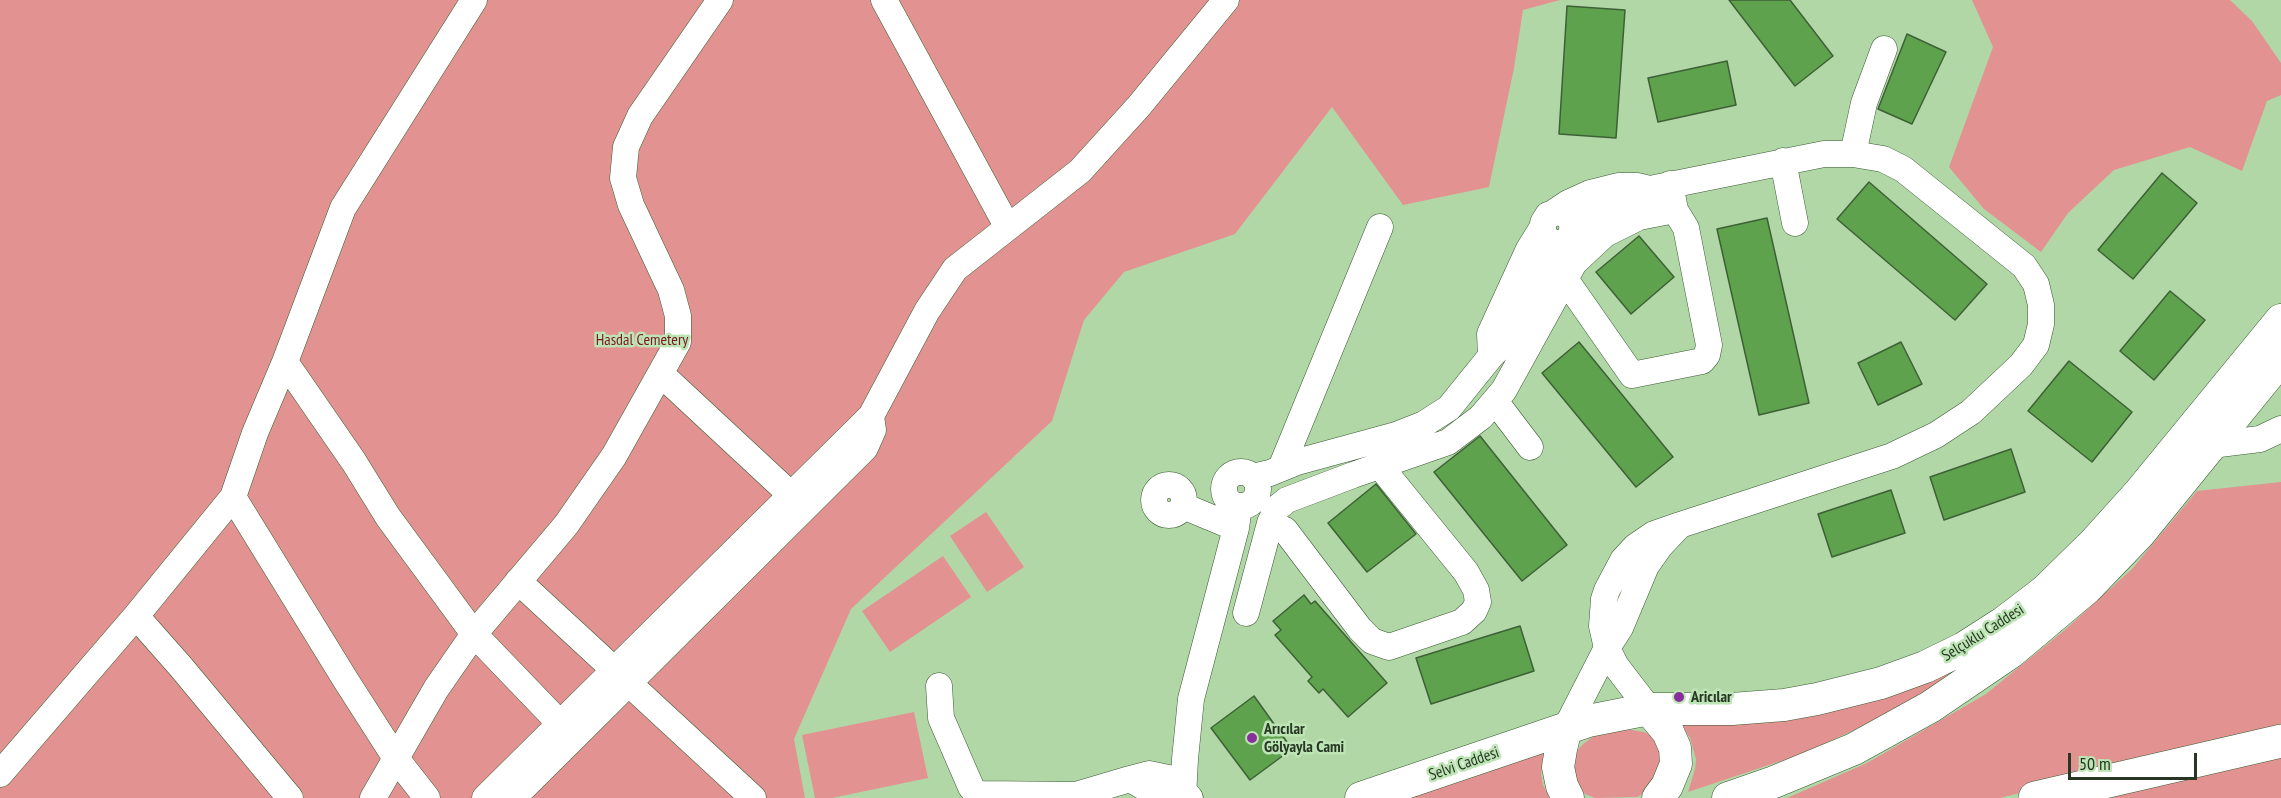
<!DOCTYPE html>
<meta charset="utf-8">
<style>
body{margin:0}
#map{position:relative;width:2281px;height:798px;overflow:hidden;background:#b1d7a7;font-family:"PT Sans Narrow",sans-serif}
canvas{display:block}
.scale{position:absolute;left:2068px;top:753px;width:129px;height:27px;box-sizing:border-box;border:3px solid #273724;border-top:0;padding-left:8px;font-size:18px;line-height:21px;white-space:nowrap;color:#273724;-webkit-text-stroke:4px #bde4b4;paint-order:stroke}
</style>
<div id="map">
<canvas width="2281" height="798"></canvas>
<div class="scale">50 m</div>
</div>
<script>
const ctx = document.querySelector('canvas').getContext('2d');
ctx.lineJoin = 'round';
function fillPath(path, color) { ctx.fillStyle = color; ctx.fill(path, 'evenodd'); }
const toPath = rows => new Path2D(rows.map(r => 'M' + r).join(''));
function stroke(path, color, width, dash) { ctx.strokeStyle = color; ctx.lineWidth = width; ctx.lineCap = dash ? 'butt' : 'round'; ctx.setLineDash(dash || []); ctx.stroke(path); }
function write(font, color, halo, rows, align = 'center') {
  ctx.font = font + ' "PT Sans Narrow",sans-serif'; ctx.lineWidth = 5; ctx.setLineDash([]); ctx.textBaseline = 'middle'; ctx.strokeStyle = halo; ctx.fillStyle = color; for (const [text, x, y, turn = 0] of rows) {
    ctx.save(); ctx.translate(x, y); ctx.rotate((+turn || 0) * Math.PI / 180); ctx.textAlign = isNaN(turn) ? turn : align; if (halo) ctx.strokeText(text, 0, 0); ctx.fillText(text, 0, 0); ctx.restore();
  }
}
const green = toPath([
 [0,0,1560,0,1523,10,1514,68,1489,187,1403,205,1332,107,1235,234,1124,272,1084,320,1052,421,851,609,794,739,805,798,0,798],
 [1972,0,2230,0,2252,21,2281,63,2281,95,2267,101,2242,171,2190,147,2114,170,2068,213,2041,252,1984,209,1949,167,1993,47],
 [2281,482,2281,733,1999,798,1787,798,1867,763,1986,694,2066,629,2132,569,2197,491],
 [986,512,1024,567,987,592,950,536],
 [943,556,971,597,890,652,862,611],
 [2019,630,1895,711,1802,754,1688,792,1695,769,1696,759,1690,738,1681,724],
 [914,712,928,778,832,798,815,798,802,735],
 [1620,728,1644,732,1652,736,1659,743,1665,759,1645,793,1637,797,1595,798,1585,794,1577,787,1572,757,1583,744,1597,734],
 [1545,751,1541,774,1543,785,1550,798,1402,798],
 [2281,757,2281,798,2098,798]
]);
const building = toPath([
 [1729,0,1790,0,1833,56,1795,86,1729,0],
 [1567,6,1625,10,1616,138,1559,134,1567,6],
 [1907,34,1946,52,1912,124,1878,109,1907,34],
 [1727,61,1736,105,1658,122,1648,78,1727,61],
 [2162,173,2197,203,2133,279,2098,250,2162,173],
 [1869,182,1987,284,1955,320,1837,219,1869,182],
 [1767,218,1809,403,1759,415,1717,229,1767,218],
 [1639,236,1674,277,1631,314,1596,272,1639,236],
 [2170,291,2205,320,2154,380,2120,351,2170,291],
 [1579,342,1673,457,1636,487,1542,373,1579,342],
 [1901,342,1922,384,1878,405,1858,363,1901,342],
 [2069,361,2132,412,2092,462,2028,411,2069,361],
 [1480,436,1567,545,1522,581,1434,472,1480,436],
 [2011,449,2025,492,1944,520,1930,477,2011,449],
 [1376,484,1416,534,1367,572,1328,523,1376,484],
 [1891,490,1905,533,1832,557,1818,514,1891,490],
 [1304,595,1311,604,1315,601,1387,683,1348,717,1323,689,1319,693,1308,681,1312,677,1275,635,1281,630,1273,621,1304,595],
 [1520,626,1534,671,1431,704,1416,658,1520,626],
 [1254,696,1292,749,1250,780,1211,728,1254,696]
]);
const minor = toPath([
 [884,0,1007,226],
 [1853,154,1864,103,1884,49],
 [1783,161,1795,223],
 [1650,189,1824,154,1853,154,1883,159,1903,169,2024,266,2036,284,2041,305,2041,324,2036,345,2021,365,1971,412,1936,435,1892,456,1680,525],
 [1553,213,1568,203,1590,193,1618,186,1638,186,1650,189,1603,212,1587,222,1564,242,1559,244,1549,241,1543,233,1543,223,1548,215,1558,212,1563,213,1568,216,1573,225,1571,235],
 [1542,228,1529,249,1490,334,1491,356,1511,336,1541,273,1559,244],
 [1565,279,1632,375,1702,361,1707,355,1709,345,1686,228,1675,210],
 [285,362,354,462,388,517,474,634,572,736],
 [661,374,804,507],
 [1495,401,1530,447],
 [2211,445,2260,439,2281,429],
 [1281,468,1380,227],
 '1224 489a17 17 0 1 1 34 0a17 17 0 1 1-34 0Z',
 [1253,477,1270,473,1297,462,1396,435,1424,424,1449,408,1491,356],
 '1154 500a15 15 0 1 1 30 0a15 15 0 1 1-30 0Z',
 [233,497,345,679,395,757,427,798],
 [1183,506,1236,528],
 [1270,523,1285,530,1360,629,1372,641,1389,647,1462,622,1474,611,1478,602,1476,590,1466,572,1380,466],
 [518,581,753,798],
 [1246,613,1270,523,1277,508,1287,500,1353,475,1448,442,1481,417,1504,390,1574,263,1605,234,1639,217,1675,210,1670,184],
 [136,616,181,667,290,798],
 [939,686,941,718,971,787,975,792,981,794,1076,795,1130,779],
 [1566,728,1607,648,1620,628,1646,566,1660,546,1680,525,1654,534,1635,547,1623,560,1607,590,1604,599,1602,626,1607,648,1616,666,1649,709],
 [0,774,136,616,233,497,255,433,285,362,343,208,474,0],
 [373,798,436,689,474,634,566,525,614,456,678,342,678,316,671,290,631,205,623,178,626,147,640,116,720,0],
 [485,798,871,416,927,311,955,269,1080,171,1139,106,1226,0],
 [513,798,865,448,873,430,871,416],
 [1163,798,1130,779,1149,774,1168,778,1177,783,1190,798],
 [1183,798,1185,759,1191,699,1236,528,1239,506]
]);
const major = toPath([
 [1649,709,1668,732,1675,748,1676,764,1667,786,1658,798],
 [1566,728,1561,749,1558,767,1562,786,1568,798],
 [1361,798,1588,721,1649,709,1732,709,1784,705,1817,699,1881,683,1925,667,1964,648,2003,623,2045,591,2094,543,2140,492,2281,320],
 [1728,798,1774,782,1854,749,1930,707,2011,652,2087,588,2139,534,2281,359]
]);
const highway = toPath([
 [2035,798,2281,741]
]);
const markers = [
 [1679,697,6,"#872f9b"],
 [1252,738,6,"#872f9b"]
];
const parkNames = [
 ["Hasdal Cemetery",642,340]
];
const streetNames = [
 ["Selçuklu Caddesi",1983,633,-32],
 ["Selvi Caddesi",1464,764,-19]
];
const poiNames = [
 ["Aricılar",1691,697],
 ["Arıcılar",1264,729],
 ["Gölyayla Cami",1264,747]
];
fillPath(green, '#e39292');
fillPath(building, '#5fa24e');
stroke(building, '#3e6036', 1.5);
stroke(minor, '#385a30', 27);
stroke(major, '#385a30', 33);
stroke(highway, '#385a30', 34);
stroke(minor, '#fff', 26);
stroke(major, '#fff', 32);
stroke(highway, '#fff', 33);
for (const [x, y, r, color] of markers) { const dot = new Path2D(); dot.arc(x, y, r, 0, 2 * Math.PI); ctx.fillStyle = color; ctx.fill(dot); stroke(dot, '#bde4b4', 2); }
write('16px', '#7b1724', '#bde4b4', parkNames);
write('16px', '#273724', '#bde4b4', streetNames);
write('bold 16px', '#273724', '#bde4b4', poiNames, 'left');
</script>
